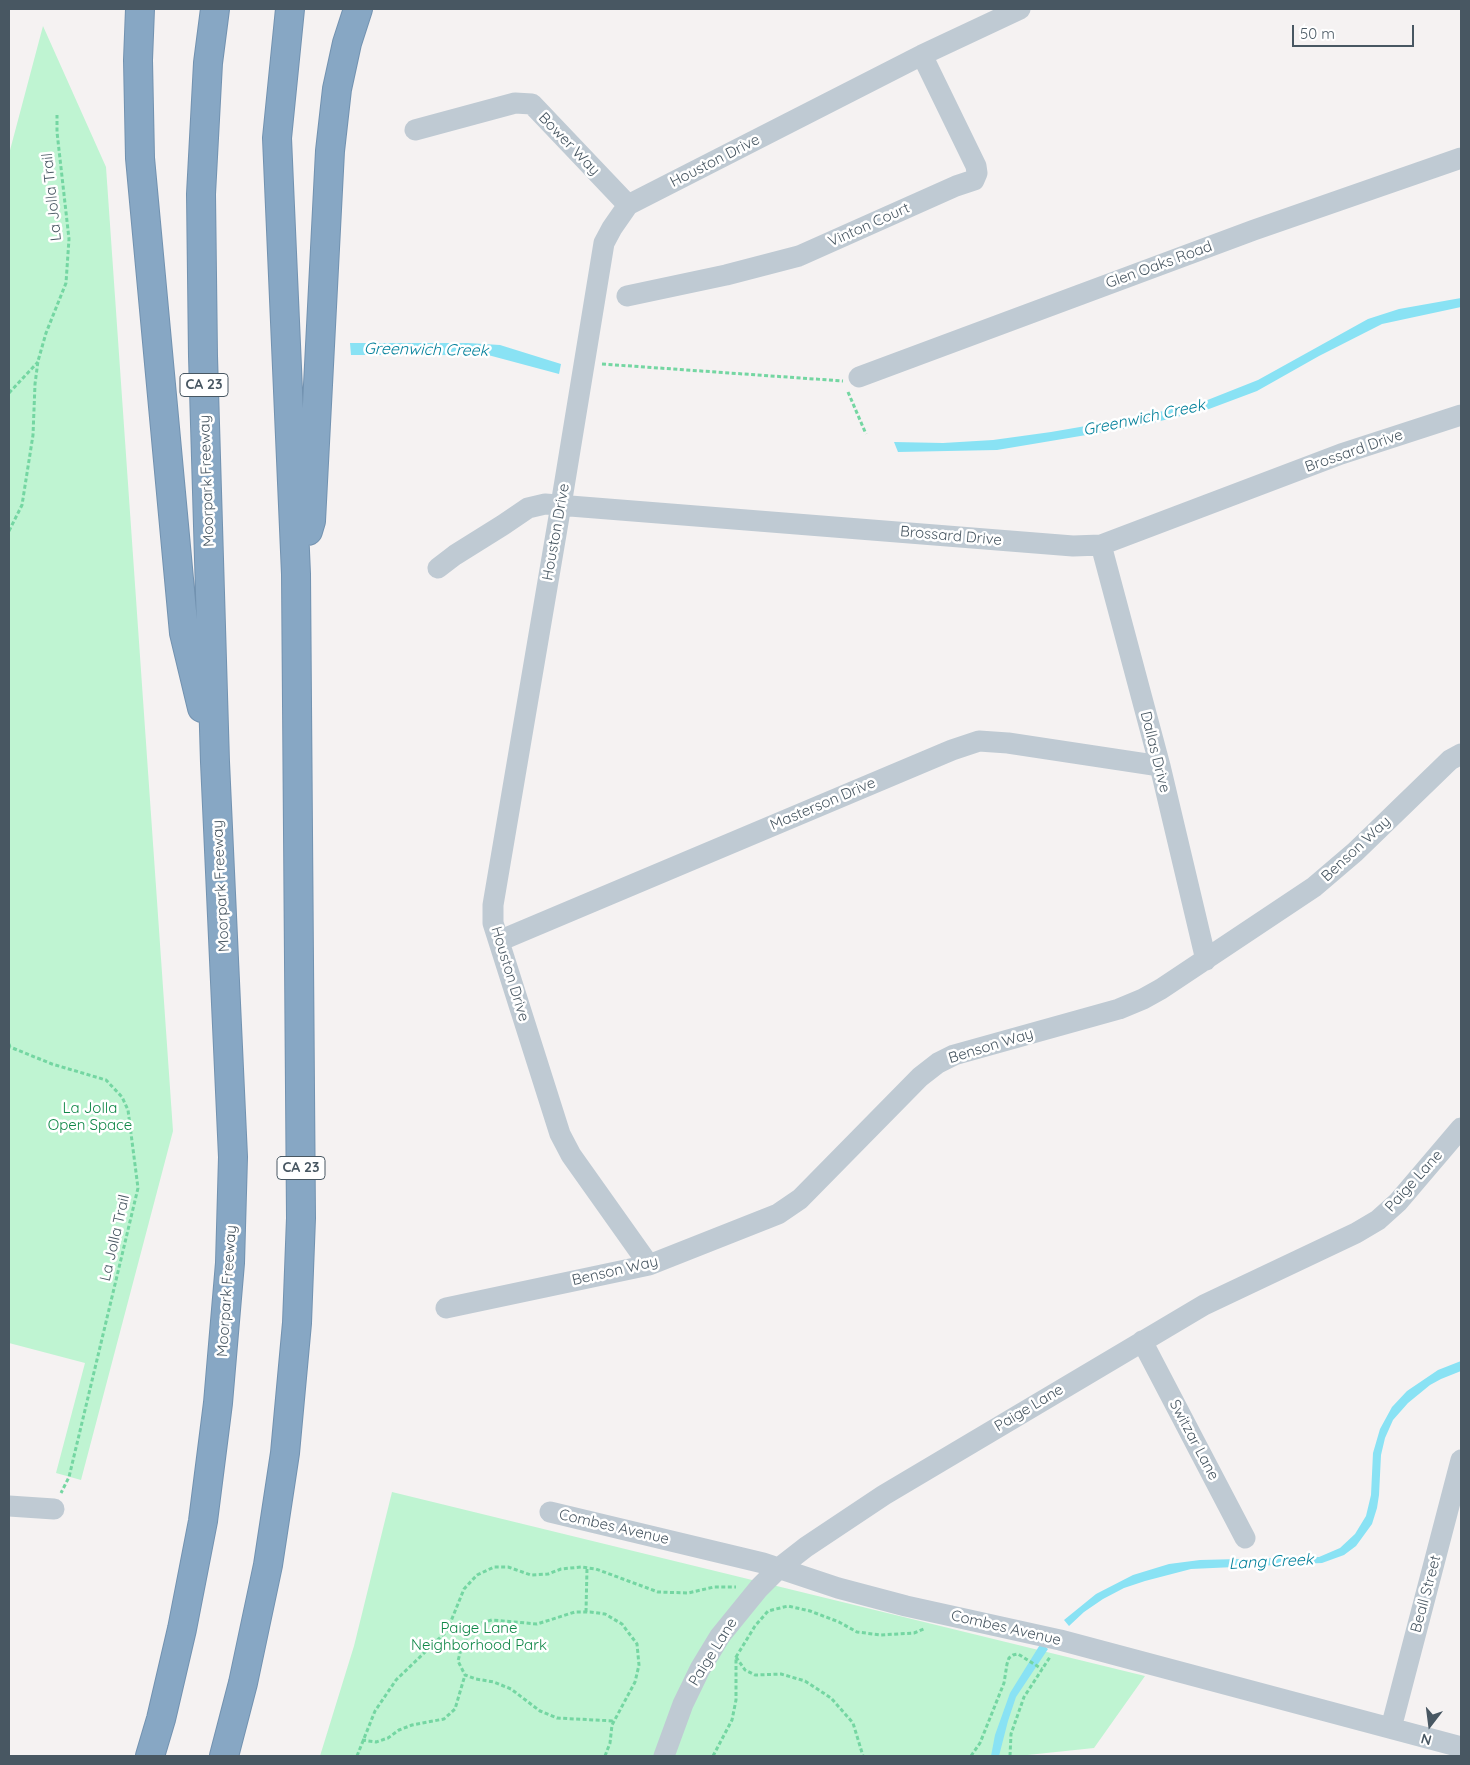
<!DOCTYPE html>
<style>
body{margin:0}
#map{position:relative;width:1470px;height:1765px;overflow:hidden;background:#f5f2f2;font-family:Quicksand,sans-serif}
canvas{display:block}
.frame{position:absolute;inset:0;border:10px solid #485762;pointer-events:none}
.north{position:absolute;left:1405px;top:1700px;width:50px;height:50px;-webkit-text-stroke:4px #fff;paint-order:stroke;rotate:195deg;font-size:14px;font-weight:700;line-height:20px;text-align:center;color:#485762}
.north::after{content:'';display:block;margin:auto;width:18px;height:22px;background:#485762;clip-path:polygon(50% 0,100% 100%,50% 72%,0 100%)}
.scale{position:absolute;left:1292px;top:25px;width:122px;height:22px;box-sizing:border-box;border:2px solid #485762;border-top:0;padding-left:6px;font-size:15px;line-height:18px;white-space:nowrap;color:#485762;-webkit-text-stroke:4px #fff;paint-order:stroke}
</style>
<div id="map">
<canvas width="1470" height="1765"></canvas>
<div class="frame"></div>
<div class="north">N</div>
<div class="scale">50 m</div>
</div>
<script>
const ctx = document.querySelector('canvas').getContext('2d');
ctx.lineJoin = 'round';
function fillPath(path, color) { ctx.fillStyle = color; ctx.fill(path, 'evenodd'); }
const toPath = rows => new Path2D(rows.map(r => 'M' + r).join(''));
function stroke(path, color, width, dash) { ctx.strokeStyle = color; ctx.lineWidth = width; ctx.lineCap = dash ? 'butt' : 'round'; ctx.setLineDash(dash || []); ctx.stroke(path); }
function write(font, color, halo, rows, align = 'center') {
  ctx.font = font + ' Quicksand,sans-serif'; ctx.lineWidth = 5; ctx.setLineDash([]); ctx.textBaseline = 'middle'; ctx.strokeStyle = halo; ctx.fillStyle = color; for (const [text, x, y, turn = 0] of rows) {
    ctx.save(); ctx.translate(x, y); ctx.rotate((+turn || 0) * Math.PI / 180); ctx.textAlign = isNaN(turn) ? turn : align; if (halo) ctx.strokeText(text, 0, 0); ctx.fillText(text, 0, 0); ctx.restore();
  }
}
const green = toPath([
 [43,26,106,167,173,1131,81,1480,56,1473,85,1363,9,1343,9,154],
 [392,1492,1145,1676,1094,1748,1018,1756,320,1756,354,1646]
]);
const water = toPath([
 [1461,298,1461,307,1382,324,1319,356,1257,391,1209,409,1140,426,997,450,898,452,894,442,943,443,993,440,1051,432,1138,417,1205,401,1258,380,1368,319,1399,309],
 [350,343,468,343,500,345,561,364,559,374,488,355,351,355],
 [1461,1361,1461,1371,1441,1379,1430,1385,1408,1403,1393,1420,1385,1438,1381,1455,1379,1495,1377,1508,1372,1524,1356,1546,1344,1555,1322,1563,1191,1569,1145,1581,1124,1588,1103,1599,1084,1612,1069,1626,1064,1620,1096,1594,1133,1575,1169,1564,1200,1560,1319,1557,1340,1548,1355,1534,1366,1516,1371,1495,1373,1453,1380,1429,1392,1407,1407,1391,1438,1370],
 [1041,1643,1048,1649,1016,1697,1008,1721,999,1756,991,1756,995,1735,1010,1693]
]);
const path = toPath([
 [602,364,843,381],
 [848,392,866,434],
 [9,393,38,362],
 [9,531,22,505,33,435,35,384,38,361,46,333,66,283,69,239,57,132,57,115],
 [9,1044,10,1047,52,1064,106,1080,122,1097,128,1110,138,1188,69,1477,61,1493],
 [586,1612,587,1568],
 [449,1626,467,1637],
 [736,1657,745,1670,755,1675,781,1674,805,1681,831,1698,853,1723,863,1756],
 [362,1740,376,1742,388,1738,399,1730,412,1725,444,1719,455,1709,465,1675],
 [357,1756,375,1711,396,1680,447,1631,464,1589,477,1575,494,1567,508,1567,531,1575,548,1574,561,1569,581,1567,596,1569,658,1592,688,1593,714,1587,736,1587],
 [605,1756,610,1743,612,1725,635,1682,639,1665,637,1644,622,1624,605,1614,590,1612,575,1612,537,1624,492,1620,481,1623,469,1633,461,1649,458,1661,465,1675,476,1679,494,1682,511,1689,540,1711,557,1718,614,1721],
 [713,1756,732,1720,736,1700,736,1657,755,1626,768,1611,788,1606,810,1611,839,1622,857,1632,881,1635,914,1633,924,1629],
 [971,1756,980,1743,1004,1683,1007,1664,1009,1658,1013,1655,1018,1654,1042,1669],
 [1010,1756,1011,1734,1024,1697,1050,1657]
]);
const minor = toPath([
 [415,130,515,103,532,104,628,205],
 [627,296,726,275,799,256,956,186,974,180,977,173,976,166,922,55],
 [859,377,1254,230,1461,158],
 [1101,545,1160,766,1206,960],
 [438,568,455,555,503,525,528,508,545,504,1073,546,1101,545,1341,454,1461,415],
 [499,941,952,750,979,741,1008,743,1160,766],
 [649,1265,571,1155,560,1134,493,923,493,905,561,505,604,243,612,228,628,205,922,55,1020,9],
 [446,1308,649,1265,778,1214,800,1199,920,1077,938,1063,954,1055,1119,1009,1143,999,1161,989,1314,887,1355,852,1450,760,1461,754],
 [1142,1341,1245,1538],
 [9,1506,54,1509],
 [550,1512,763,1563,838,1588,906,1606,1060,1640,1461,1747],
 [1391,1728,1461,1460],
 [664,1756,683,1704,700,1669,720,1636,759,1588,779,1568,806,1547,884,1495,1204,1305,1356,1233,1378,1220,1398,1202,1461,1128]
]);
const highway = toPath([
 [140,9,138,60,140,158,184,633,202,708],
 [308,531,311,521,330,151,337,89,347,43,358,9],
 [150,1756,161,1719,182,1629,203,1521,218,1403,230,1263,233,1157,215,762,203,356,201,194,208,63,215,9],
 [224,1756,243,1683,268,1565,285,1453,297,1323,301,1218,296,574,277,138,290,9]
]);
const shields = [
 [204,385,48],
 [301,1168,48]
];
const shieldNames = [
 ["CA 23",204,385],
 ["CA 23",301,1168]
];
const streetNames = [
 ["Bower Way",569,144,46],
 ["Houston Drive",715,161,-27],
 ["La Jolla Trail",52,197,-96],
 ["Vinton Court",869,225,-24],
 ["Glen Oaks Road",1159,265,-20],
 ["Brossard Drive",1354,451,-19],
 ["Moorpark Freeway",207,481,-92],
 ["Houston Drive",556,532,-80],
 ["Brossard Drive",951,536,5],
 ["Dallas Drive",1155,752,76],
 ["Masterson Drive",823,804,-23],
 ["Benson Way",1356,849,-43],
 ["Moorpark Freeway",221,886,-93],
 ["Houston Drive",510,974,73],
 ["Benson Way",991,1046,-17],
 ["Paige Lane",1414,1181,-48],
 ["La Jolla Trail",115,1238,-77],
 ["Benson Way",615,1271,-13],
 ["Moorpark Freeway",227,1291,-86],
 ["Paige Lane",1029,1408,-31],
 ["Switzar Lane",1194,1440,62],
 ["Combes Avenue",614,1527,13],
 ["Beall Street",1426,1594,-75],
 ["Combes Avenue",1006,1628,13],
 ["Paige Lane",713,1652,-58]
];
const parkNames = [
 ["La Jolla",90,1108],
 ["Open Space",90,1125],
 ["Paige Lane",479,1628],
 ["Neighborhood Park",479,1645]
];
const waterNames = [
 ["Greenwich Creek",426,350,1],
 ["Greenwich Creek",1144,418,-12],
 ["Lang Creek",1271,1562,-3]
];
fillPath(green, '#bff4d2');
fillPath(water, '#89e2f4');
stroke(highway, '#7292b0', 30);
stroke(path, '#74d6a2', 3, [4, 2.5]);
stroke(minor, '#bfcad3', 21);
stroke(highway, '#87a7c4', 28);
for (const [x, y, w] of shields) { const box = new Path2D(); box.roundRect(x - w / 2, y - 11.5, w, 23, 4); ctx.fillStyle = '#fff'; ctx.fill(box); stroke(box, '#485762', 1); }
write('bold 14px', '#485762', null, shieldNames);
write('15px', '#485762', '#fff', streetNames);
write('15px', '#0f8747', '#fff', parkNames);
write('italic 16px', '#03809b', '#fff', waterNames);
</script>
